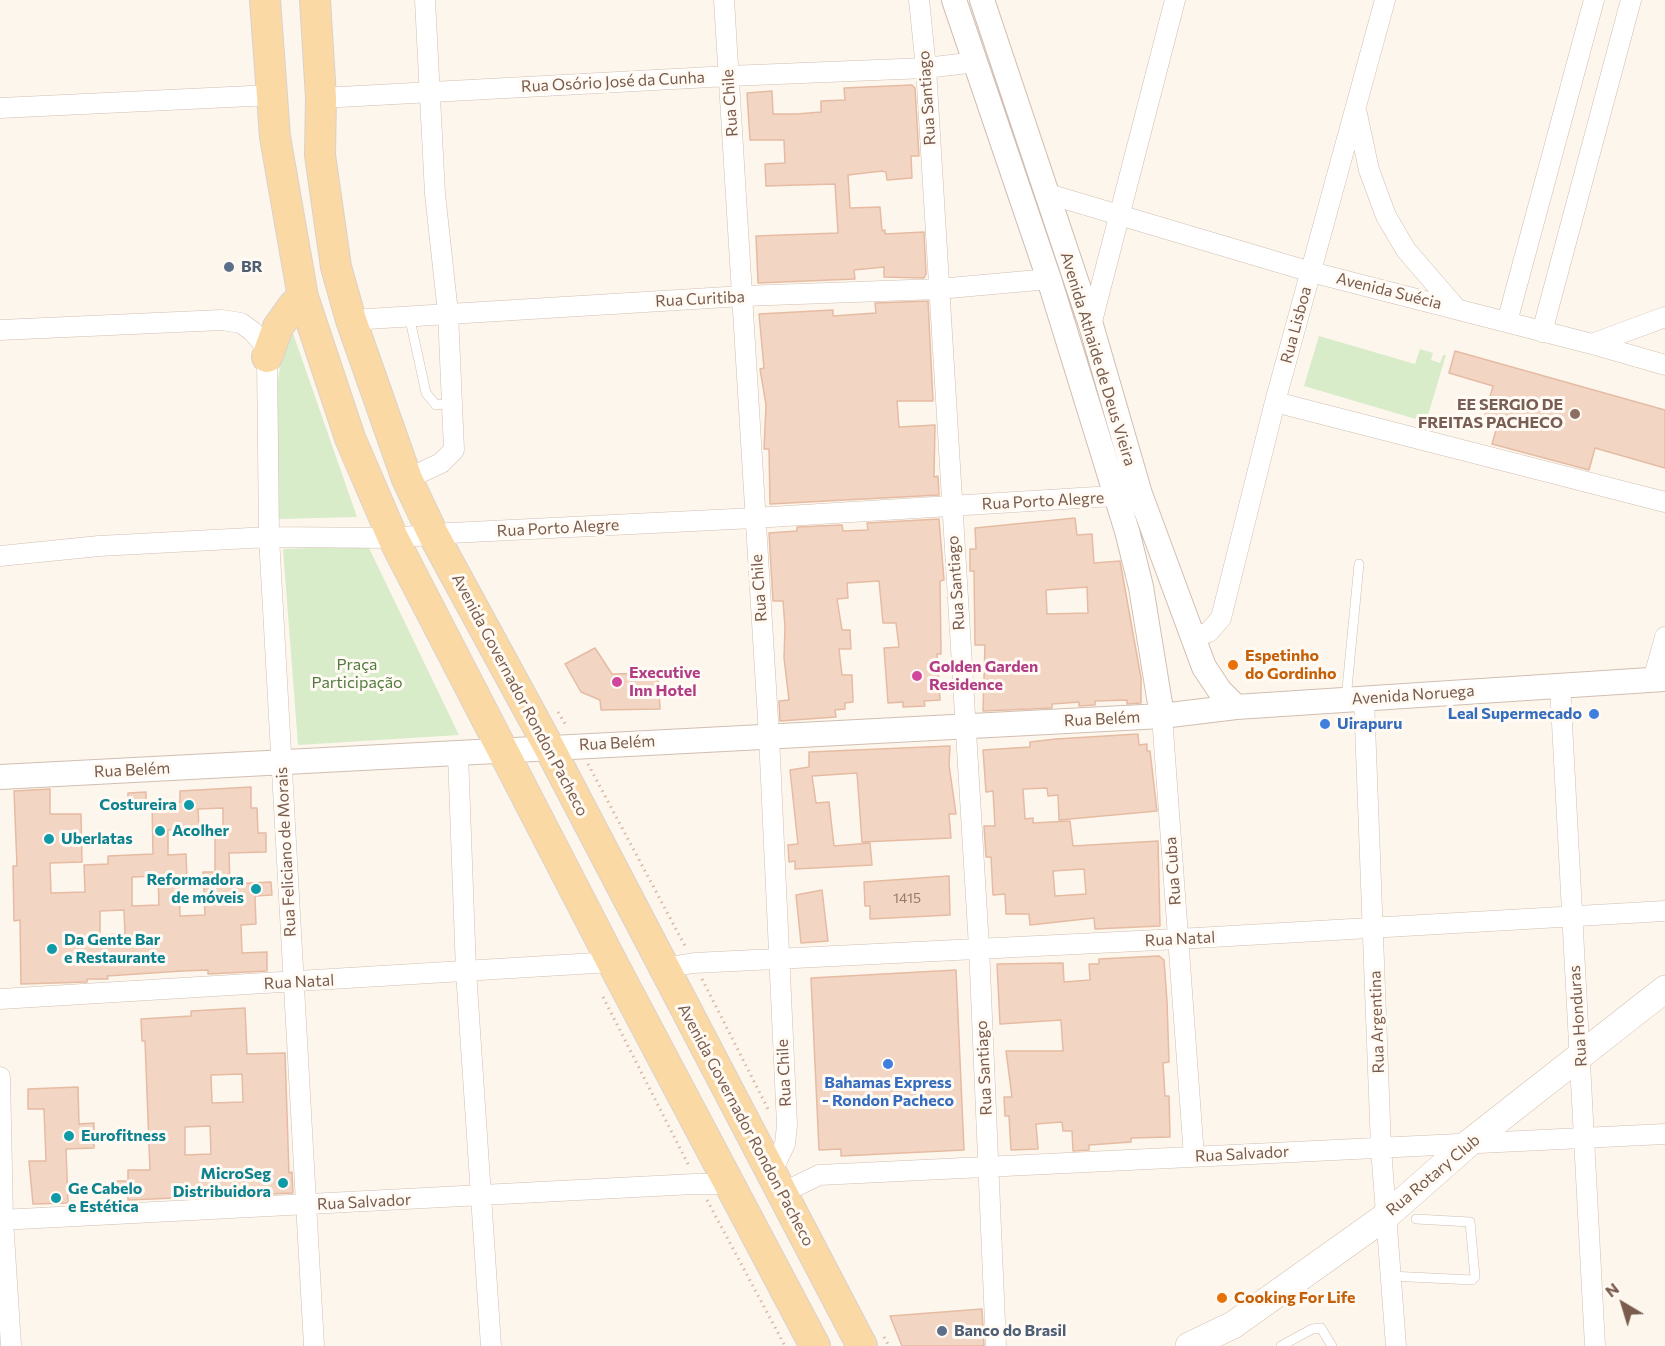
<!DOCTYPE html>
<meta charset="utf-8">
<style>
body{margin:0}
#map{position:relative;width:1665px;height:1346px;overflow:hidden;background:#fdf6ec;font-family:Commissioner,sans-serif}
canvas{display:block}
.north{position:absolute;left:1593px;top:1274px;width:60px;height:60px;-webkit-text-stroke:4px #fffaf3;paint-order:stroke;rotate:322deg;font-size:16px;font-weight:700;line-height:24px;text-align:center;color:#7a5c4d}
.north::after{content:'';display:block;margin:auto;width:21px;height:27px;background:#7a5c4d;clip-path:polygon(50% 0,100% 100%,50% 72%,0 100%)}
</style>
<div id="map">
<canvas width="1665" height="1346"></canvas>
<div class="north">N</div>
</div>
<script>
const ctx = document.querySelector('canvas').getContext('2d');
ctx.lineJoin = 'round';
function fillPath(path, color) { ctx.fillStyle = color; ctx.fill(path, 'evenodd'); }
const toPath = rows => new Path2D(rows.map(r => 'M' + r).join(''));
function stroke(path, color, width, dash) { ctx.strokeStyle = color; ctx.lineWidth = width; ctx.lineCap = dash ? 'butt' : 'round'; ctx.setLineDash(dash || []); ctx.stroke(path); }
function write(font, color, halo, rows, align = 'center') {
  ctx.font = font + ' Commissioner,sans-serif'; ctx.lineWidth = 6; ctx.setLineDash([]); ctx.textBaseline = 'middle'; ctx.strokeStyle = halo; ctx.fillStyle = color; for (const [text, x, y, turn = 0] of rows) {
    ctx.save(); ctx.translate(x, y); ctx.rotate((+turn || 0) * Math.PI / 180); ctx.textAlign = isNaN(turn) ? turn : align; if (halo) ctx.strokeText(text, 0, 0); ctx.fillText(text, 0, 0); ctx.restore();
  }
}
const green = toPath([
 [288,319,357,517,278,519,277,386],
 [1319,336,1415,364,1420,349,1433,353,1431,360,1440,363,1443,355,1446,355,1426,422,1304,386],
 [368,546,459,735,298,745,283,549]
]);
const building = toPath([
 [912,85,915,88,919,156,911,156,912,178,887,180,886,172,882,171,848,175,850,208,880,207,882,231,885,230,885,234,924,232,926,274,924,278,884,277,884,267,854,270,855,279,758,283,756,236,838,233,835,184,766,186,765,164,785,163,784,140,750,140,747,93,772,91,773,114,797,114,821,112,821,101,845,100,844,88,912,85],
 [928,301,933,401,897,401,899,427,935,425,934,477,938,476,939,495,770,504,769,449,764,449,766,405,760,369,764,368,759,314,833,310,833,316,876,313,875,303,928,301],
 [1455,351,1665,410,1665,468,1595,448,1589,470,1492,444,1498,423,1484,419,1493,386,1449,373,1455,351],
 [1075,518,1077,535,1092,534,1094,563,1120,561,1141,678,1141,703,1127,704,1127,700,1095,701,1095,705,1079,706,1079,702,1052,704,1052,708,983,711,985,645,975,645,974,571,970,571,970,549,976,549,975,528,1075,518],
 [1087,587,1088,613,1047,614,1046,590,1087,587],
 [939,519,944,580,940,581,941,654,937,654,940,700,924,701,925,706,903,707,903,702,888,703,884,648,899,647,896,623,883,623,879,581,847,583,848,598,837,599,842,630,850,630,851,649,839,649,842,675,852,675,853,702,845,703,845,709,835,710,836,717,780,721,779,701,789,700,784,658,785,627,783,601,773,601,769,533,797,531,797,527,842,525,843,531,868,530,867,523,939,519],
 [595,648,612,674,658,673,660,709,601,710,600,700,581,692,565,664,595,648],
 [1138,734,1139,745,1147,744,1147,751,1150,751,1157,811,1059,820,1058,795,1048,796,1047,788,1023,789,1025,819,1033,818,1033,823,1070,821,1073,846,1158,841,1160,926,1095,929,1094,918,1030,925,1029,914,1006,914,1005,894,993,895,991,857,986,857,984,826,995,826,993,791,986,792,983,750,1030,747,1030,742,1056,739,1138,734],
 [1084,869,1086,894,1055,896,1053,871,1084,869],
 [950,746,949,765,956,814,949,814,951,838,862,842,857,773,812,776,816,803,829,802,834,846,870,843,872,865,795,869,795,861,789,862,788,845,798,844,790,770,809,767,809,752,950,746],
 [251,787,251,808,257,808,258,833,266,833,266,852,229,853,230,884,271,882,272,895,255,896,256,924,241,925,242,953,267,952,267,971,208,974,208,970,182,971,107,976,108,979,87,979,87,982,21,984,20,920,14,921,13,866,17,866,14,791,50,789,50,814,81,814,82,862,50,863,51,893,85,892,84,865,108,864,108,856,153,854,152,803,180,802,180,791,251,787],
 [223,808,223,834,215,835,215,872,203,872,205,915,180,916,179,879,187,879,186,854,168,855,168,830,199,828,198,809,223,808],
 [158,876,159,905,132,906,132,877,158,876],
 [124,910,125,934,100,935,100,911,124,910],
 [146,792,146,805,128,806,128,793,146,792],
 [949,876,950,915,870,919,870,906,865,906,864,882,949,876],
 [822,890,828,941,801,943,796,895,822,890],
 [1159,956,1164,960,1167,1001,1169,1062,1163,1063,1165,1096,1169,1096,1170,1137,1131,1138,1131,1142,1089,1145,1089,1150,1073,1151,1072,1131,1063,1131,1062,1122,1036,1124,1038,1149,1011,1150,1009,1116,1005,1116,1004,1097,1012,1097,1006,1051,1063,1051,1061,1020,1000,1024,997,964,1063,963,1064,982,1090,980,1089,964,1099,964,1099,959,1159,956],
 [956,970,964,1150,841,1156,841,1149,819,1150,811,978,956,970],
 [245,1008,247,1054,285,1053,289,1173,292,1172,293,1193,128,1200,128,1194,112,1195,111,1181,128,1181,128,1170,150,1170,145,1041,142,1041,141,1019,191,1016,191,1011,245,1008],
 [242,1074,243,1102,212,1103,211,1075,242,1074],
 [210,1126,211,1154,185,1155,185,1127,210,1126],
 [78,1087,79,1124,94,1123,94,1148,66,1149,68,1203,33,1204,29,1161,46,1161,44,1109,28,1109,28,1089,78,1087],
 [982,1309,984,1346,902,1346,890,1316,982,1309]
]);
const path = toPath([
 [558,712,567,727],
 [588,764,685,946],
 [702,979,768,1109],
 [603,997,690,1168],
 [707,1200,785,1346],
 [884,1337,889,1346]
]);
const service = toPath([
 [409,315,426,393,436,405,452,403],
 [1346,699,1359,564],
 [1390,1276,1472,1280,1475,1277,1470,1222,1416,1219],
 [1281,1346,1312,1329,1321,1328,1332,1346]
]);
const minor = toPath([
 [724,0,769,736,787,1125,785,1144,771,1173],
 [919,0,926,68,979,947,996,1346],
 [321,98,729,76,926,68,976,62],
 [0,108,272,95],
 [1357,114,1369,170,1386,216,1406,250,1456,308],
 [1045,193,1311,272,1592,344,1665,365],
 [351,320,743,296,938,289,1049,279],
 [1507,322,1594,0],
 [1091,325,1175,0],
 [0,330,222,320,241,323,252,331,262,342,267,357,269,537,314,1346],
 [1542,332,1631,0],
 [1592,344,1665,317],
 [1275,402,1665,502],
 [407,479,441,463,454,450,448,313,435,194,425,0],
 [0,556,99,546,269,537,393,538,450,533,754,518,1129,495],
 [1193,638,1209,632,1221,618,1275,402,1385,0],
 [1653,680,1665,637],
 [1560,685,1595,1346],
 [1364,698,1381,1148,1396,1346],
 [1162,716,1194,1157],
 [458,754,466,971,491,1346],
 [663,968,694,963,1178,939,1665,911],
 [0,999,612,962],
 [0,1077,3,1220,11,1346],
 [782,1193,819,1175,1665,1134],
 [0,1220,694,1184,728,1184]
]);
const tertiary = toPath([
 [954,0,1049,279,1127,531,1141,587,1162,716],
 [982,0,1091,325,1140,494,1204,667,1220,691,1236,707],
 [0,777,1162,716,1236,707,1665,679]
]);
const secondary = toPath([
 [1189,1346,1233,1325,1386,1216,1469,1143,1665,989]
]);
const primary = toPath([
 [265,0,275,137,303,297,350,438,393,538,612,962,815,1346],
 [315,0,321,98,320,155,336,267,351,320,407,479,433,534,550,749,862,1346],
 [267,357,278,327,293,306,303,297]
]);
const markers = [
 [229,267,6,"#5c6f8a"],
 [1575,414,6,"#8d6e63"],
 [1233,665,6,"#e8710a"],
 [917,676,6,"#d1479c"],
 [617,682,6,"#d1479c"],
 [1594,714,6,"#3f7fe0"],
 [1325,724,6,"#3f7fe0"],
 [189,805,6,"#0f9aa8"],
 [160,831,6,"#0f9aa8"],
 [49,839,6,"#0f9aa8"],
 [256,889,6,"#0f9aa8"],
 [52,949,6,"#0f9aa8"],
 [888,1064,6,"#3f7fe0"],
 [69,1136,6,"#0f9aa8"],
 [283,1183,6,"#0f9aa8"],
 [56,1198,6,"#0f9aa8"],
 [1222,1298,6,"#e8710a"],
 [942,1331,6,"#5c6f8a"]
];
const numberNames = [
 ["1415",907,898]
];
const streetNames = [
 ["Rua Osório José da Cunha",613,82,-3],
 ["Rua Santiago",927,98,-94],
 ["Rua Chile",730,103,-94],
 ["Avenida Suécia",1389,291,14],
 ["Rua Curitiba",700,299,-3],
 ["Rua Lisboa",1296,325,-75],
 ["Avenida Athaide de Deus Vieira",1098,359,73],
 ["Rua Porto Alegre",1043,501,-3],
 ["Rua Porto Alegre",558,528,-3],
 ["Rua Santiago",956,583,-94],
 ["Rua Chile",759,588,-94],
 ["Avenida Governador Rondon Pacheco",520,695,62],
 ["Avenida Noruega",1413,695,-4],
 ["Rua Belém",1102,719,-3],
 ["Rua Belém",617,743,-3],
 ["Rua Belém",132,770,-3],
 ["Rua Feliciano de Morais",286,852,-93],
 ["Rua Cuba",1173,871,-94],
 ["Rua Natal",1180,939,-3],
 ["Rua Natal",299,982,-3],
 ["Rua Honduras",1578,1016,-94],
 ["Rua Argentina",1377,1022,-92],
 ["Rua Santiago",984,1068,-93],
 ["Rua Chile",784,1073,-93],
 ["Avenida Governador Rondon Pacheco",746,1125,62],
 ["Rua Salvador",1242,1154,-3],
 ["Rua Rotary Club",1433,1175,-40],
 ["Rua Salvador",364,1202,-3]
];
const serviceNames = [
 ["BR",241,267],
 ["Banco do Brasil",954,1331]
];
const educationNames = [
 ["EE SERGIO DE",1563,405],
 ["FREITAS PACHECO",1563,423]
];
const foodNames = [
 ["Espetinho",1245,656],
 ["do Gordinho",1245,674],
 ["Cooking For Life",1234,1298]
];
const parkNames = [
 ["Praça",357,665],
 ["Participação",357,683]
];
const hotelNames = [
 ["Golden Garden",929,667],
 ["Residence",929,685],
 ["Executive",629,673],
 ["Inn Hotel",629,691]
];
const shopNames = [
 ["Leal Supermecado",1582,714],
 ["Uirapuru",1337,724,"left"],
 ["Bahamas Express",888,1083,"center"],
 ["- Rondon Pacheco",888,1101,"center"]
];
const cultureNames = [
 ["Costureira",177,805,"right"],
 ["Acolher",172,831],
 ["Uberlatas",61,839],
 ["Reformadora",244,880,"right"],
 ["de móveis",244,898,"right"],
 ["Da Gente Bar",64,940],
 ["e Restaurante",64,958],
 ["Eurofitness",81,1136],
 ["MicroSeg",271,1174,"right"],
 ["Distribuidora",271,1192,"right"],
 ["Ge Cabelo",68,1189],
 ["e Estética",68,1207]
];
fillPath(green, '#d8ecc9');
fillPath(building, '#f3d5c3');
stroke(building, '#e6bba3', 1.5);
stroke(service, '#d1beb0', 10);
stroke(minor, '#d1beb0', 21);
stroke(tertiary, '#d1beb0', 26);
stroke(secondary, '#d6c0b0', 28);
stroke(primary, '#dad1cd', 32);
stroke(path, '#d9b8a5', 3, [1.5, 4.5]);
stroke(service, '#fff', 9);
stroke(minor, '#fff', 20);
stroke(tertiary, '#fff', 24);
stroke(secondary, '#fff', 27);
stroke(primary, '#fbd9a5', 30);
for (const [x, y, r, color] of markers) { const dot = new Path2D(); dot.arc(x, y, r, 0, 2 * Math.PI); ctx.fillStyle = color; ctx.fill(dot); stroke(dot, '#fffaf3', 2); }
write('14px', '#987a6a', null, numberNames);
write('16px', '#7a5c4d', '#fffaf3', streetNames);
write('bold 16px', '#4e5e75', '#fffaf3', serviceNames, 'left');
write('bold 16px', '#785e54', '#fffaf3', educationNames, 'right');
write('bold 16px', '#c56008', '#fffaf3', foodNames, 'left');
write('16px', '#537a41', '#fffaf3', parkNames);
write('bold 16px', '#b23c85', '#fffaf3', hotelNames, 'left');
write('bold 16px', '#366cbe', '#fffaf3', shopNames, 'right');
write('bold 16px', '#0d838f', '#fffaf3', cultureNames, 'left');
</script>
